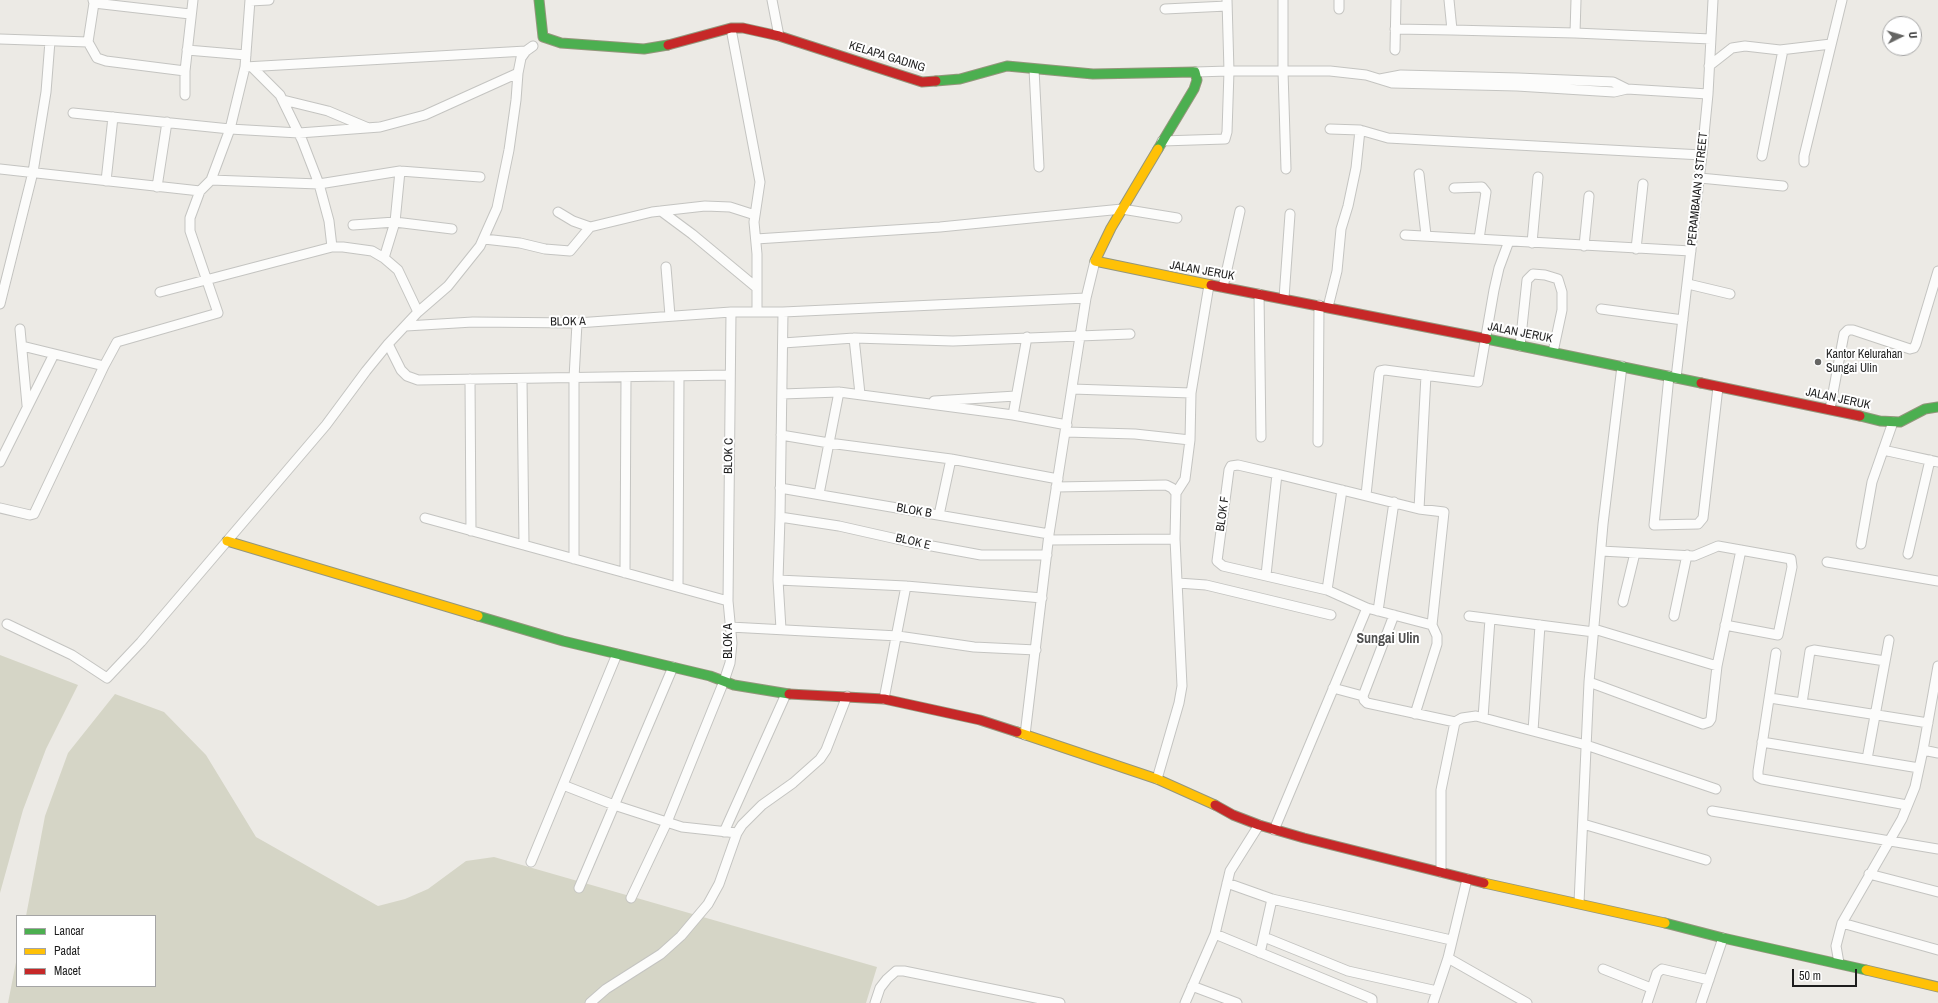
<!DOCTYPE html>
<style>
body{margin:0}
#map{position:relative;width:1938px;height:1003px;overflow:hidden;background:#eceae5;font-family:"Archivo Narrow",sans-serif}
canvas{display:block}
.legend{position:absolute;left:16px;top:915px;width:140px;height:72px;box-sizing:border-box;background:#fff;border:1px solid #a5a5a5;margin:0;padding:5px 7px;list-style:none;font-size:12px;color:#1d1d1d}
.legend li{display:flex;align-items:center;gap:8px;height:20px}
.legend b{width:20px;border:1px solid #a5a5a5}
.north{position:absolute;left:1882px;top:16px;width:40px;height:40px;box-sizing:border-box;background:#fff;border:1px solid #a5a5a5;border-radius:50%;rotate:85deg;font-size:11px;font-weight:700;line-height:16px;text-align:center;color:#1d1d1d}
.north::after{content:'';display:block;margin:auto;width:14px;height:18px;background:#656563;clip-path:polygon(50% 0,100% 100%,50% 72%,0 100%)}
.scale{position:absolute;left:1792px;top:969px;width:65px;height:18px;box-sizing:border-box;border:2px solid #1d1d1d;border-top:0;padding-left:5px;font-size:12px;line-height:14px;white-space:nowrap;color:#1d1d1d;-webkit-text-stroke:3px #fff;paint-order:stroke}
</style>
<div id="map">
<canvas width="1938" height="1003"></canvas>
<ul class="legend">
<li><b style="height:5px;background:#4caf50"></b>Lancar</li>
<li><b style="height:5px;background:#ffc107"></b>Padat</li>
<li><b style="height:5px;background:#c62828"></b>Macet</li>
</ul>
<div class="north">U</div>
<div class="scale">50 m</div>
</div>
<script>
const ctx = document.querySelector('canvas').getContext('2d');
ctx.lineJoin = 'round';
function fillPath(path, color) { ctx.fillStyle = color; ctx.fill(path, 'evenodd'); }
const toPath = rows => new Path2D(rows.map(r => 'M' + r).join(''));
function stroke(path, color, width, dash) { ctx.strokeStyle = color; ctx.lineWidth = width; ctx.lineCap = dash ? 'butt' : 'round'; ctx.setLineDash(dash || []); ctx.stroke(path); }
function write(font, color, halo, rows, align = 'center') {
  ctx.font = font + ' "Archivo Narrow",sans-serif'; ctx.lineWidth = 4; ctx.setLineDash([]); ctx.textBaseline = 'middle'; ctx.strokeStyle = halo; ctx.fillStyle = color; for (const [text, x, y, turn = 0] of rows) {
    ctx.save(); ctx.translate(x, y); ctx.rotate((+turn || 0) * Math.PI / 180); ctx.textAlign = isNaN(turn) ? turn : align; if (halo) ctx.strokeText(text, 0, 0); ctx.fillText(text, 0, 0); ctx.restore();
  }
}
const construction = toPath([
 [0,655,78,685,46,749,23,810,0,893],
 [115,694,164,712,206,755,256,837,378,906,405,899,428,889,466,861,494,857,877,967,866,1003,8,1003,17,957,17,986,155,986,155,916,26,916,45,816,68,753]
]);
const street = toPath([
 [93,0,94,3,190,14],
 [772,0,779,36],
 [1283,0,1283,71,1286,169],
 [1449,0,1452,30,1575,33,1711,39],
 [250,1,269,0],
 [1165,9,1227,6],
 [1339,9,1339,0],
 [1395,29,1452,30],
 [1575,33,1576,0],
 [732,34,760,182,754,222,757,254,757,312],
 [0,39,88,42,97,58,106,61,185,71],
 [88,42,94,3],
 [187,50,246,55],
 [1395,50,1396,0],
 [1709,66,1732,48,1745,46,1780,50,1831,44],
 [245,67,526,51],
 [252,67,280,95,302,140,319,184,329,221,332,247],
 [1034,69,1039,167],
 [1195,72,1229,71,1227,0],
 [1380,79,1401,75,1518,78,1613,82,1627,89],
 [185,95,185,71,193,0],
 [283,100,328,111,366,127],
 [73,113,230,129,299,133,380,127,425,115,518,73],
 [1330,129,1360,130,1388,138,1702,155],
 [1162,141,1225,139,1227,132,1229,71,1330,71,1366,75,1392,83,1517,86,1614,92,1627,89,1708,94],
 [1762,156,1783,50],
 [1804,162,1804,156,1842,0],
 [0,169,200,191],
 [1419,174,1426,235],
 [1700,178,1783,186],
 [211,180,319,184,400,171,480,177],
 [106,181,113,117],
 [157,187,167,122],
 [1454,188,1482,187,1486,192,1479,239],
 [661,211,692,234,757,288],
 [558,212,573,221,590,227],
 [353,225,395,222,452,229],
 [1405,235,1691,251],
 [484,239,520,243,545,249,570,251,590,227,652,212,705,206,730,207,755,215],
 [756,239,940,227,1122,209,1177,218],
 [1532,243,1538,177],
 [1584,246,1589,196],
 [1636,249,1643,184],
 [384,258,395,222,400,171],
 [666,267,670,316],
 [1688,284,1730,294],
 [1223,287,1240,211],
 [160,292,332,247,343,247,372,251,384,258,398,270,418,312],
 [1259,294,1261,437],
 [1284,298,1290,214],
 [0,304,33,172,46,92,50,41],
 [1328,307,1337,271,1341,229,1348,206,1356,168,1360,130],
 [1601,309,1683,320],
 [406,326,473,322,577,323,731,312,783,312,1086,298],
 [20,329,27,405],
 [854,338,860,394],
 [783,343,854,338,953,341,1130,334],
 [388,344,401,370,407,376,418,380,730,375],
 [22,346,104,366],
 [1520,346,1527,280,1533,274,1545,275,1558,279,1562,292,1562,310,1553,352],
 [1669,376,1654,525,1698,524,1703,518,1718,387],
 [1676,378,1702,155,1708,94,1713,0],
 [470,379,471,531],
 [522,379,524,545],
 [1072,389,1191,393],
 [782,394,839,392,1013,415,1067,425],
 [934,401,1016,396],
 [1830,409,1844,334,1848,330,1853,330,1910,349,1914,348,1916,344,1938,271],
 [1013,415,1027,337],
 [1066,432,1135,434,1190,440],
 [781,435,829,443,951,459,1058,479],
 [1318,442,1319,305],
 [1883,450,1938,462],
 [0,462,54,354],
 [1056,487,1166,485,1172,488,1176,493,1175,539,1182,686,1179,703,1157,779],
 [780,488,1049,534],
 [1176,493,1185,479,1190,440,1191,393,1209,285],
 [819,494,839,392],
 [1366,495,1379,374,1380,371,1385,370,1478,382,1494,290,1499,268,1509,241],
 [0,508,30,515,34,514,104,366,117,342,218,313,190,231,190,218,200,191,211,180,230,129,245,67,250,0],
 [1419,509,1426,375],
 [939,515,951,459],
 [780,517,839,526,910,542,981,555,1047,555],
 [425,518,728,601],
 [1049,540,1175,539],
 [1861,544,1872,482,1893,422],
 [1601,551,1694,556,1718,546,1791,559,1792,567,1778,635,1725,625],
 [1908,554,1930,460],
 [574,559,574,378,577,323],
 [1827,562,1938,581],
 [625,573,626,377],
 [1266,575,1277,474],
 [778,580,906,586,1042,598],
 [1178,583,1206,585,1331,615],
 [678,587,679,376],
 [1327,590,1342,490],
 [1623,602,1635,553],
 [1378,611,1394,502],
 [1469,616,1594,632],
 [1674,616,1687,555],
 [7,624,72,655,107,678,141,642,326,425,366,371,388,344,418,312,448,286,480,246,497,208,509,150,516,100,518,73,521,58,526,51,533,46],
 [730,627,898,636,974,647,1036,650],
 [781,629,778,580,780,517,783,312],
 [1594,629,1717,666],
 [1776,653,1758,771,1758,777,1762,779,1907,805],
 [1589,682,1703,724,1709,722,1711,719,1717,666,1741,550],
 [1333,688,1363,696],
 [1363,696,1364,700,1367,703,1455,722,1462,718,1476,716,1586,745,1716,789],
 [1363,696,1394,615],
 [1770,698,1928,723],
 [884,699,906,586],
 [1802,703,1810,651,1814,650,1885,661],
 [1415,714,1437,644,1437,636,1432,625,1444,512,1419,509,1277,474,1238,465,1231,466,1229,470,1217,561,1223,566,1327,590,1367,608,1432,625],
 [1483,718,1490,619],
 [1533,731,1540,625],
 [1025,735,1049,534,1086,298,1095,261],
 [1762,742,1919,768],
 [1923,750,1938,753],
 [1867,759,1889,640],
 [563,785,614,805,682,827,737,833],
 [1712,811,1938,849],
 [1583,824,1706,860],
 [1274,830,1367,608],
 [724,832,786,694],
 [531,862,617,654],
 [1441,872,1441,790,1455,722],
 [1869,874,1938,892],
 [1227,883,1272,899,1451,940],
 [579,888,673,667],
 [631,898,667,822,724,681,730,663,732,643,728,601,731,312],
 [1579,903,1589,682,1603,524,1622,366],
 [1842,923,1938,950],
 [1215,934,1370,998,1372,999,1372,1003],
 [1264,937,1348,971,1437,991],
 [1260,953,1272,899],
 [1448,958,1527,1003],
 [1839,963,1836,946,1842,923,1902,819,1915,787,1923,750,1938,666],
 [1603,969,1651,988],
 [1192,986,1237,1003],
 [590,1003,606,989,661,954,681,936,708,904,719,884,737,833,742,825,762,805,793,783,820,759,826,750,847,696],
 [875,1003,880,988,887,979,896,971,904,971,1060,1003],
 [1185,1003,1215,934,1230,871,1259,825],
 [1433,1003,1448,958,1467,879],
 [1647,1003,1657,973,1662,969,1709,980],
 [1701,1003,1723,938]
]);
const fast = toPath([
 [539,0,543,37,561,43,644,49,668,45],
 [936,81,960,79,1007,66,1093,74,1195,72,1197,80,1194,89,1158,149],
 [1487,339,1701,383],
 [1860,416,1880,421,1900,422,1925,409,1938,407],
 [478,616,563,641,710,676,734,685,789,694],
 [1665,923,1723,938,1866,970]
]);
const slow = toPath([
 [1158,149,1111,228,1095,261,1211,285],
 [227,541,478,616],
 [1017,732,1157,779,1215,805],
 [1484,883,1665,923],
 [1866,970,1938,987]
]);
const jam = toPath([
 [668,45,731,28,743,28,779,36,922,82,936,81],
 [1211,285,1487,339],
 [1701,383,1860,416],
 [789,694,884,699,980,720,1017,732],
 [1215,805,1233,815,1259,825,1304,838,1484,883]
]);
const markers = [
 [1818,362,4,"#656563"]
];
const streetNames = [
 ["KELAPA GADING",887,57,17],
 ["PERAMBAIAN 3 STREET",1698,189,-84],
 ["JALAN JERUK",1202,271,10],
 ["BLOK A",568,322,-1],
 ["JALAN JERUK",1520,333,11],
 ["JALAN JERUK",1838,399,12],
 ["BLOK C",729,456,-89],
 ["BLOK B",914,511,10],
 ["BLOK F",1223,514,-82],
 ["BLOK E",913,542,13],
 ["BLOK A",729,641,-90]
];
const poiNames = [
 ["Kantor Kelurahan",1826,355],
 ["Sungai Ulin",1826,369]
];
const quarterNames = [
 ["Sungai Ulin",1388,639]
];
fillPath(construction, '#d5d5c6');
stroke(street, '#c4c4c1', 11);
stroke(fast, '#94967c', 11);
stroke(slow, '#94967c', 11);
stroke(jam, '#94967c', 11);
stroke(street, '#fcfcfb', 9);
stroke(fast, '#4caf50', 9);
stroke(slow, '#ffc107', 9);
stroke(jam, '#c62828', 9);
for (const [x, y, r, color] of markers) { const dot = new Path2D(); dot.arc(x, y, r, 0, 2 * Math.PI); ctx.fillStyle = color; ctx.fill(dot); stroke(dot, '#fff', 1.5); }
write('12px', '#1d1d1d', '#fff', streetNames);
write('12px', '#1d1d1d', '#fff', poiNames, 'left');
write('bold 14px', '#505050', '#fff', quarterNames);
</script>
